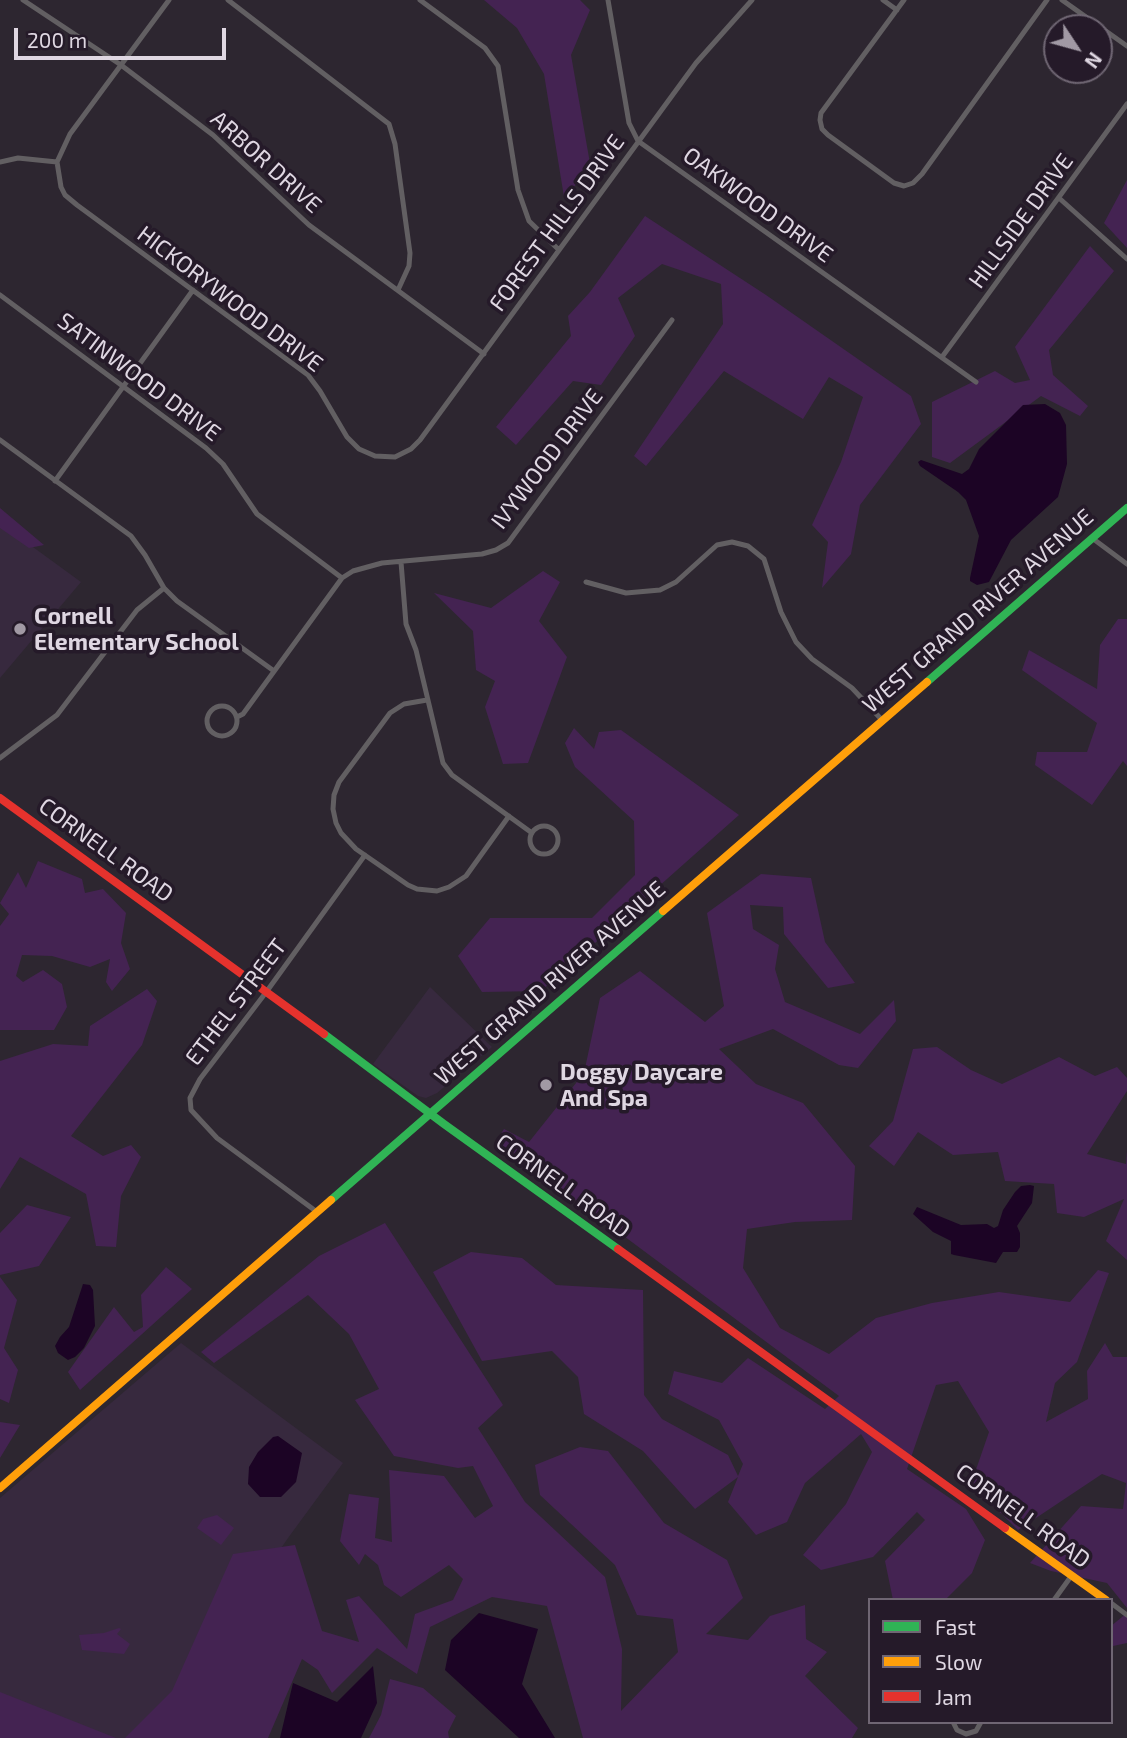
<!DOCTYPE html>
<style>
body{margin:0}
#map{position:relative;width:1127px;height:1738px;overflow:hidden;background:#2d2630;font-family:"Exo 2",sans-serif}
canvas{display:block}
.legend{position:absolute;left:868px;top:1598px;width:245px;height:126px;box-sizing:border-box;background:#251a29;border:2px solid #6f6673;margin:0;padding:9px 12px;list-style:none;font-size:21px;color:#dfd7e2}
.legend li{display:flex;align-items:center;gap:14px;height:35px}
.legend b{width:35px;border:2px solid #6f6673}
.north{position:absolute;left:1043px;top:14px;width:70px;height:70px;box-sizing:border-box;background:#251a29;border:2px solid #6f6673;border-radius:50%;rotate:126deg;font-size:19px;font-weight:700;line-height:28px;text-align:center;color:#dfd7e2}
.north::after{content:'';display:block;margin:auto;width:24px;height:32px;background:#a199a4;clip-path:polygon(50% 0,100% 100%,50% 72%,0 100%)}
.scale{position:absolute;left:14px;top:28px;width:212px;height:32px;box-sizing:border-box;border:4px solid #dfd7e2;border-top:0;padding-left:9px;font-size:21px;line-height:24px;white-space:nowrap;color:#dfd7e2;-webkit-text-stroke:5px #251a29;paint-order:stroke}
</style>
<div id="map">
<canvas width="1127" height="1738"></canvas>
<ul class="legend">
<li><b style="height:9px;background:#30b455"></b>Fast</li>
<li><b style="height:9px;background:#ff9f0a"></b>Slow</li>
<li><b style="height:9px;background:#e5322d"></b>Jam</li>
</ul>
<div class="north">N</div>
<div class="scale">200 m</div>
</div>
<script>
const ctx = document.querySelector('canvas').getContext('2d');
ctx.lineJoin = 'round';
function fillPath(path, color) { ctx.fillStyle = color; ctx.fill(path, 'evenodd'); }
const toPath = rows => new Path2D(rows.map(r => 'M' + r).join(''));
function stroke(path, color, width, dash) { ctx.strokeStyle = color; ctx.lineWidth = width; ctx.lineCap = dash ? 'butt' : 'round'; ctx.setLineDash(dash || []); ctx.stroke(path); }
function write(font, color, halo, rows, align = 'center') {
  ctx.font = font + ' "Exo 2",sans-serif'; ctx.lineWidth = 7; ctx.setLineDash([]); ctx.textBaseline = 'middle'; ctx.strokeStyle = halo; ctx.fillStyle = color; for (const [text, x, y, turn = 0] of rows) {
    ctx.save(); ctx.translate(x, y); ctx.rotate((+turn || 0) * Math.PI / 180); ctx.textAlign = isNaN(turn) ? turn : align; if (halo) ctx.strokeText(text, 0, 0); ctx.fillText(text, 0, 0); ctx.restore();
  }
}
const built = toPath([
 [0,523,81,582,0,678],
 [430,987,492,1047,437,1093,426,1098,418,1096,373,1064],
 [181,1343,343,1463,288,1538,151,1738,56,1738,0,1698,0,1498]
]);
const green = toPath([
 [484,0,580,0,590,10,571,55,591,169,564,197,544,74,517,28],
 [1127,180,1127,248,1104,223],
 [645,216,766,295,911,396,921,424,860,505,851,554,822,588,828,542,812,525,841,462,863,397,829,377,803,419,724,371,646,466,634,456,723,324,721,284,662,264,618,298,635,336,601,385,573,381,516,445,496,427,571,336,568,316,590,292],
 [1090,246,1114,271,1049,350,1053,375,1088,406,1080,416,1041,396,950,463,932,457,932,402,995,371,1015,383,1030,380,1015,347],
 [0,508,44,545,29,548,0,528],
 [543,571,560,582,539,621,567,657,528,763,503,764,485,707,495,681,476,670,473,631,434,593,491,608],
 [1118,619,1127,619,1127,766,1123,761,1092,805,1035,765,1037,752,1087,752,1097,723,1022,670,1029,650,1097,689,1100,645],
 [574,728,594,749,599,732,621,730,739,815,541,991,482,992,458,956,490,918,592,918,635,875,634,821,575,767,565,743],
 [38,861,82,879,85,893,103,889,126,913,121,943,130,969,112,991,106,982,110,959,90,967,52,956,22,955,16,976,23,982,43,970,62,984,67,1007,54,1030,0,1030,0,926,9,914,0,903,18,872,26,888],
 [761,874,811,878,825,942,855,983,828,988,784,934,783,907,750,905,753,929,779,945,775,969,785,1002,860,1034,894,1000,896,1021,858,1068,839,1065,773,1029,719,1049,756,1084,803,1103,855,1166,852,1220,795,1222,747,1229,743,1268,780,1328,829,1354,876,1318,932,1303,999,1292,1070,1302,1098,1270,1109,1273,1077,1362,1055,1383,1046,1422,1088,1399,1087,1371,1105,1343,1113,1357,1127,1357,1127,1608,1107,1583,1051,1571,1030,1563,1081,1506,1123,1509,1126,1483,1102,1474,1018,1530,971,1484,989,1432,958,1381,936,1385,907,1469,966,1509,985,1540,972,1573,945,1600,893,1600,885,1561,925,1520,917,1512,873,1557,821,1570,803,1555,846,1504,872,1452,861,1434,805,1483,787,1522,756,1535,728,1502,738,1477,695,1509,643,1451,584,1414,578,1377,552,1351,482,1361,433,1272,471,1252,522,1258,556,1285,643,1290,644,1395,662,1419,728,1455,738,1476,743,1464,719,1420,668,1394,674,1371,722,1383,748,1358,825,1409,839,1396,496,1141,504,1129,529,1142,584,1073,600,998,640,971,705,1022,724,1006,707,913],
 [147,989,157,1001,142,1045,71,1136,103,1156,131,1145,141,1157,121,1196,116,1247,96,1246,86,1194,20,1157,0,1189,0,1061,53,1044,88,1046,90,1026],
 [937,1047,971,1070,1002,1084,1059,1057,1095,1076,1117,1067,1127,1078,1127,1091,1087,1154,1126,1164,1127,1151,1127,1260,1106,1241,1124,1199,1084,1217,1057,1213,1054,1184,1005,1181,998,1152,953,1155,918,1132,894,1166,869,1146,893,1121,913,1049],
 [27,1205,71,1217,39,1266,0,1275,0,1233],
 [385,1223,503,1405,478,1428,525,1502,605,1577,622,1649,621,1711,678,1652,673,1619,637,1615,615,1565,540,1495,535,1465,580,1447,608,1451,664,1523,727,1560,743,1598,706,1634,748,1640,770,1616,805,1605,806,1639,827,1652,805,1676,858,1728,852,1738,583,1738,547,1606,492,1597,430,1627,417,1674,377,1648,332,1693,318,1670,302,1659,268,1738,125,1738,172,1691,233,1554,295,1545,322,1631,359,1642,346,1600,359,1596,407,1649,415,1614,453,1600,463,1579,449,1565,401,1597,384,1585,378,1565,365,1554,359,1565,340,1541,349,1494,379,1498,375,1538,392,1542,389,1470,444,1476,475,1518,493,1506,473,1466,458,1468,394,1456,355,1400,379,1389,349,1334,308,1295,214,1363,201,1352,319,1256],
 [166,1267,192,1289,80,1390,68,1372,114,1307,134,1332,143,1327,141,1295],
 [0,1277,17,1300,4,1348,18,1370,9,1403,0,1399],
 [0,1422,20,1425,0,1458],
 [217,1515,234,1528,221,1545,197,1528,203,1519],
 [1127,1613,1127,1643,1113,1646,1111,1656,1111,1626],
 [119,1628,121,1629,117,1634,130,1644,124,1654,82,1650,79,1635,104,1633],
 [390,1679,423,1688,456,1716,448,1732,449,1738,369,1738,381,1715],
 [0,1692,116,1738,0,1738]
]);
const water = toPath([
 [1045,404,1060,413,1066,425,1067,464,1058,497,1011,540,989,582,977,585,970,581,970,578,979,536,966,500,958,492,920,466,918,462,921,460,962,474,969,469,979,449,1023,405],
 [1030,1185,1034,1186,1032,1203,1017,1226,1020,1233,1020,1247,1017,1252,1003,1252,996,1263,954,1255,951,1254,951,1241,933,1232,913,1214,917,1207,961,1225,987,1224,994,1228,998,1226,1003,1210,1015,1192,1021,1186],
 [83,1284,90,1285,93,1290,95,1326,84,1348,75,1357,68,1360,58,1353,55,1346,60,1337,69,1327],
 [278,1436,302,1453,296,1482,281,1497,260,1497,248,1484,249,1467,258,1452,273,1437],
 [479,1613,538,1629,522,1684,555,1738,519,1738,445,1670,451,1640],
 [373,1666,377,1703,361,1738,280,1738,293,1683,337,1702]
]);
const street = toPath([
 [23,0,121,65,213,135,309,225,484,354],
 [169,0,70,134,57,162,61,187,65,195,77,205,308,375,320,391,347,437,359,449,375,456,395,457,411,449,420,440,696,63,752,0],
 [228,0,389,124,395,144,410,253,409,266,398,290],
 [420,0,485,48,498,66,518,190,529,221,558,249],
 [608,0,629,123,638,141,976,382],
 [883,0,897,10],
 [904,0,821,113,820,120,822,129,828,135,894,183,904,186,913,183,922,174,1047,0],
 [1062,0,1127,46],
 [0,162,18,158,57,162],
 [1059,198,1127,259],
 [0,295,206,448,223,464,257,514,342,578],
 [942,357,1127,104],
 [0,440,131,536,145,555,164,588,177,601,274,671],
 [55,481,193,290],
 [1092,538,1127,564],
 [401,562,406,624,416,650,443,763,452,775,532,833],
 [586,582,626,593,660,590,676,582,717,545,732,542,748,546,764,559,781,612,796,642,812,659,852,688,882,720],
 [427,700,404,704,390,713,339,782,334,795,333,809,336,823,341,833,356,849,408,885,417,889,437,891,449,887,466,876,509,816],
 '207 721a15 15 0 1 1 30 0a15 15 0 1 1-30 0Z',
 [237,717,243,714,342,578,353,571,382,563,482,554,496,550,508,543,672,320],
 [0,758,57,715,137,610,164,588],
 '530 840a14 14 0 1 1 28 0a14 14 0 1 1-28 0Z',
 [317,1212,217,1138,191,1110,190,1098,200,1079,267,991,365,855],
 [1054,1600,1072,1575],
 [1111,1603,1127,1615],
 [953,1722,957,1730,966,1734,976,1731,981,1722]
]);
const fast = toPath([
 [927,682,1127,508],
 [324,1034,444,1124,618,1249],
 [331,1200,663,911]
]);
const slow = toPath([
 [663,911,927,682],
 [0,1488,331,1200],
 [1005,1528,1106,1600]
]);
const jam = toPath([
 [0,798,324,1034],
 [618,1249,1005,1528]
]);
const markers = [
 [20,629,7,"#a199a4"],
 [546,1085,7,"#a199a4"]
];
const streetNames = [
 ["ARBOR DRIVE",266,162,42],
 ["OAKWOOD DRIVE",758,205,36],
 ["HILLSIDE DRIVE",1021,221,-54],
 ["FOREST HILLS DRIVE",557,223,-54],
 ["HICKORYWOOD DRIVE",230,299,37],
 ["SATINWOOD DRIVE",139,377,37],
 ["IVYWOOD DRIVE",547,459,-53],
 ["WEST GRAND RIVER AVENUE",978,611,-41],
 ["CORNELL ROAD",106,850,36],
 ["WEST GRAND RIVER AVENUE",550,983,-41],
 ["ETHEL STREET",236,1002,-53],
 ["CORNELL ROAD",563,1186,36],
 ["CORNELL ROAD",1023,1516,36]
];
const poiNames = [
 ["Cornell",34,616],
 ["Elementary School",34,642],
 ["Doggy Daycare",560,1072],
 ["And Spa",560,1098]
];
fillPath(built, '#37293e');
fillPath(green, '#442352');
fillPath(water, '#1c0425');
stroke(street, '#625f62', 5);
stroke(fast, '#30b455', 8);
stroke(slow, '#ff9f0a', 8);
stroke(jam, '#e5322d', 8);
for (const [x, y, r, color] of markers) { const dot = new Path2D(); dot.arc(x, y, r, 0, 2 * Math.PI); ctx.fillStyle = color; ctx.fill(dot); stroke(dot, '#251a29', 2.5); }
write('23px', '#dfd7e2', '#251a29', streetNames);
write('bold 23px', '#dfd7e2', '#251a29', poiNames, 'left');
</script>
